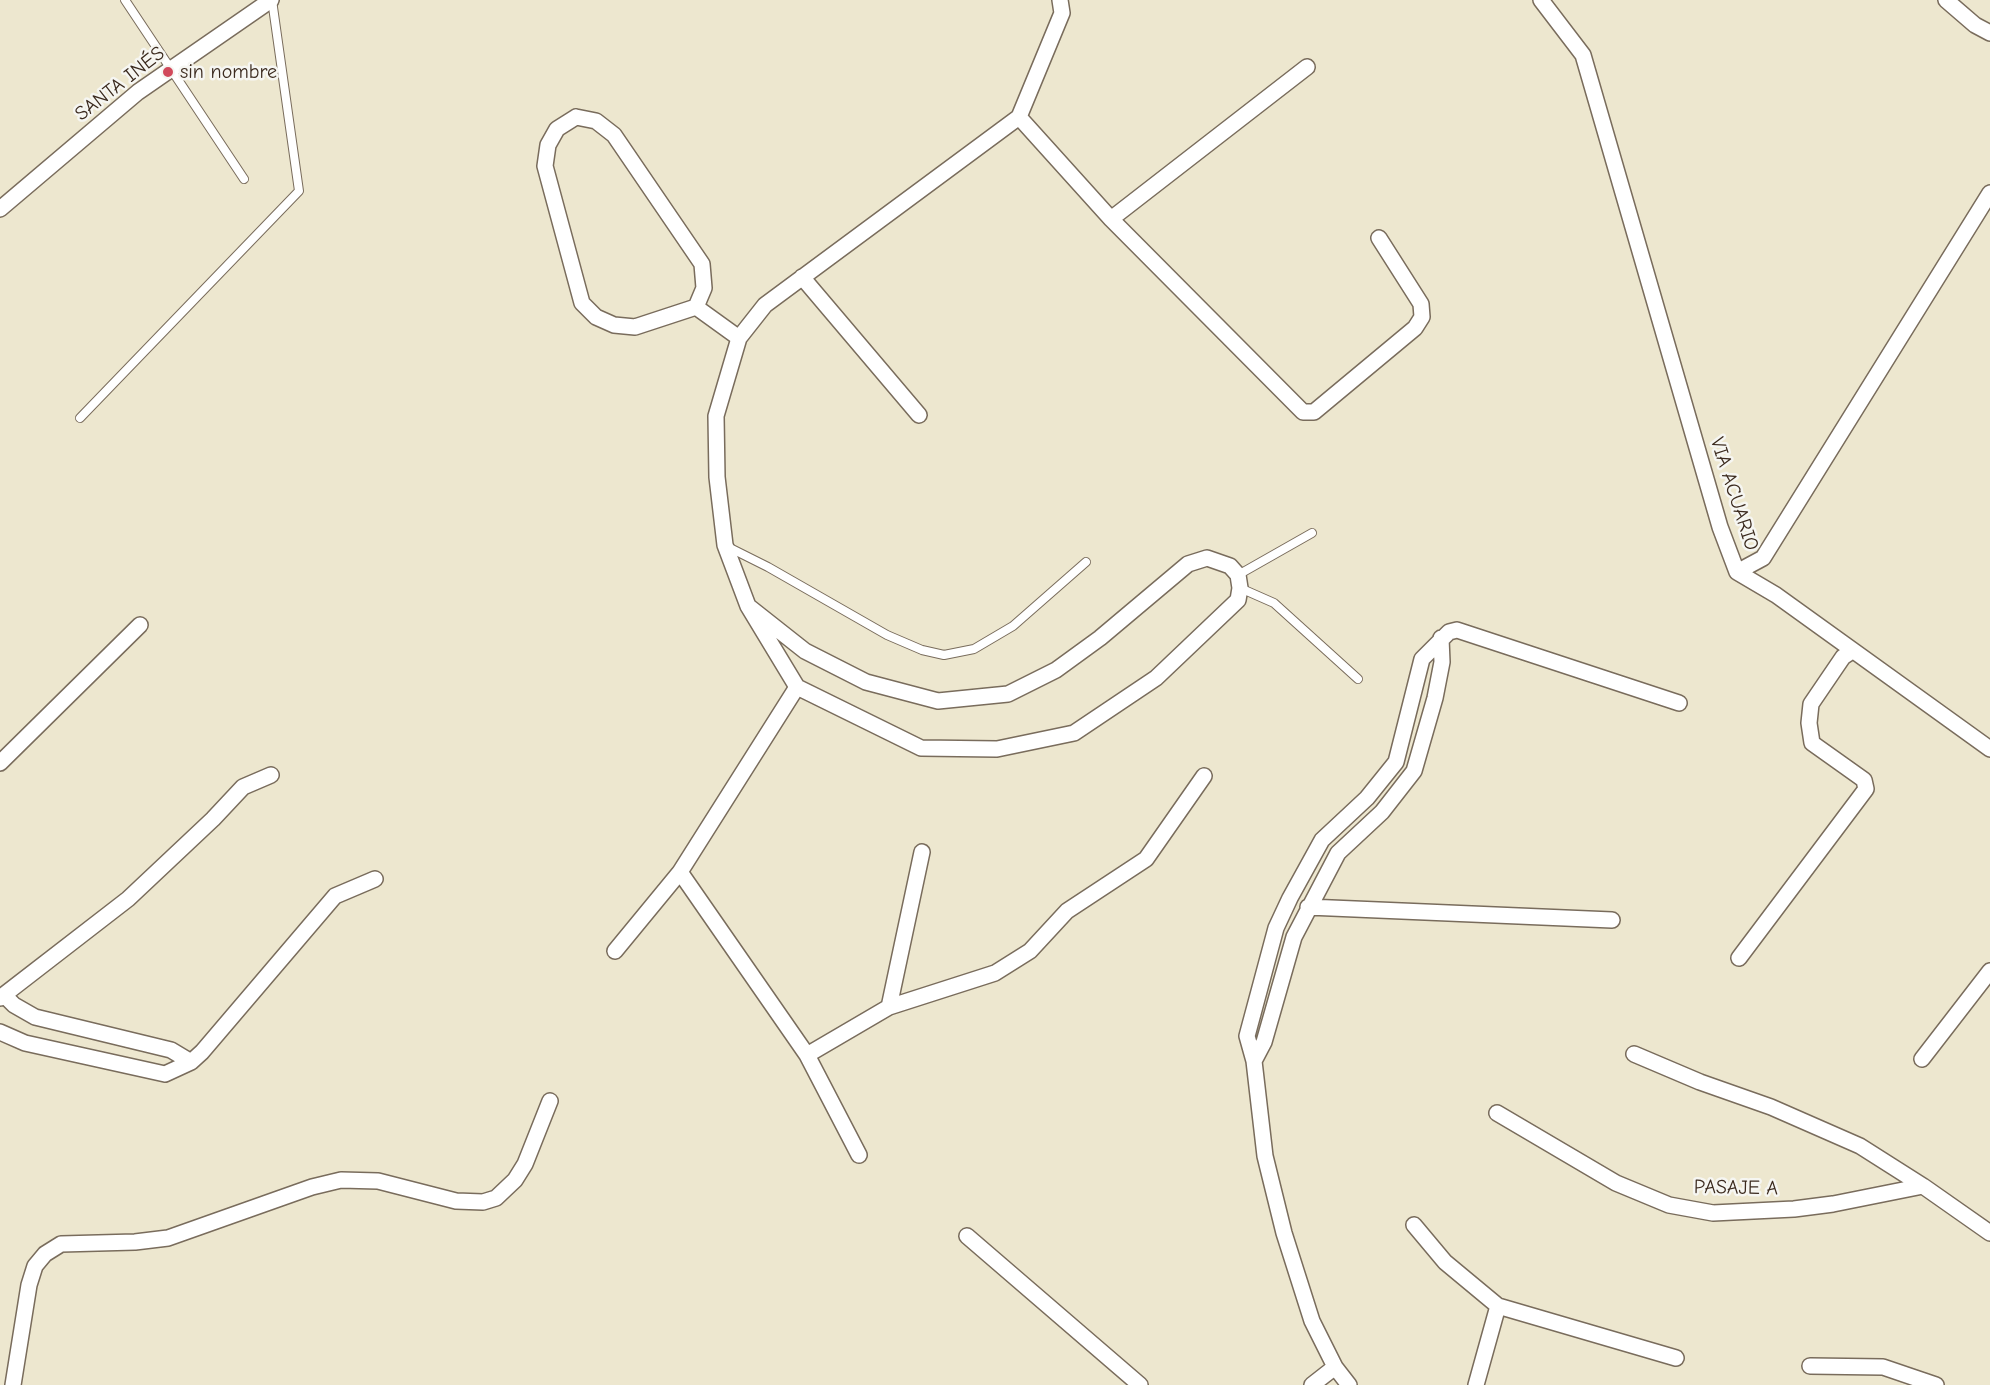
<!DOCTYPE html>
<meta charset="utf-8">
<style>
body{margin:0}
canvas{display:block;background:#ede7cf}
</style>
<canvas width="1990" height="1385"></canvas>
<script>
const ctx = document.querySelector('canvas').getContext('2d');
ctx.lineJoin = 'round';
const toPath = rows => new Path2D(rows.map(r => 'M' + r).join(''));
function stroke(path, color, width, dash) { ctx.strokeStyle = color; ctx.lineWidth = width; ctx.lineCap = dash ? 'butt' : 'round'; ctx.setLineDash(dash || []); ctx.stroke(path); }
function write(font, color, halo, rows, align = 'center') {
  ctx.font = font + ' "Comic Neue",sans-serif'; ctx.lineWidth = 5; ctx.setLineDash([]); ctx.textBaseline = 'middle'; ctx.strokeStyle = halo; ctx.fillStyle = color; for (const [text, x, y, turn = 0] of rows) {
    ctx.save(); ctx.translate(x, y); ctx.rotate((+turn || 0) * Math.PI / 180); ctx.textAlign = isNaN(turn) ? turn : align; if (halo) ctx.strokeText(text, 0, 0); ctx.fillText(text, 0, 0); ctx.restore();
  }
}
const lane = toPath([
 [125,0,244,179],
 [80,418,299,191,272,0],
 [726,546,768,567,887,635,922,650,944,655,974,649,1013,626,1086,562],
 [1238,575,1312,533],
 [1240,588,1274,603,1358,679]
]);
const street = toPath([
 [1541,0,1583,55,1720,527,1737,572],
 [1946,0,1975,25,1990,33],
 [576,117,596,121,614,135,702,264,704,288,696,307,635,327,614,325,596,317,582,303,545,166,548,145,557,129,576,117],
 [1019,117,1111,219,1303,412,1314,412,1415,328,1422,317,1421,304,1379,238],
 [0,209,138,92,271,0],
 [1111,219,1307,67],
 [802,277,919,415],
 [696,307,739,338],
 [1737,572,1763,558,1990,193],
 [1737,572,1776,595,1990,749],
 [748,606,805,651,866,682,938,701,1008,694,1056,670,1100,638,1188,564,1207,558,1230,566,1238,575,1240,588,1238,600,1156,678,1074,733,997,749,921,748,797,687,748,606,725,545,717,477,716,416,739,338,765,305,1019,117,1062,13,1060,0],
 [0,763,140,625],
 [680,872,807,1055,859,1155],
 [1308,907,1612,920],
 [615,951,680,872,797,687],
 [1739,958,1866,789,1864,780,1812,743,1809,723,1811,704,1843,657,1852,651],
 [4,995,14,1005,35,1017,171,1050,191,1062],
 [0,998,128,899,213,819,243,787,271,775],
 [889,1007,922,852],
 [0,1032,25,1043,165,1074,191,1062,202,1052,335,896,375,879],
 [1634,1054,1700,1082,1771,1107,1860,1146,1923,1186,1990,1233],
 [807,1055,889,1007,995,973,1030,951,1067,911,1146,859,1204,776],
 [1922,1059,1990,971],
 [1254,1061,1264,1042,1294,937,1338,853,1382,812,1414,771,1435,698,1442,662,1441,638],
 [1497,1113,1616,1183,1669,1205,1713,1213,1794,1209,1833,1204,1923,1186],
 [1414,1225,1445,1262,1498,1306],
 [967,1236,1140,1385],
 [1810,1366,1883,1367,1936,1385],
 [13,1385,29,1285,35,1266,45,1254,61,1244,135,1242,168,1238,312,1187,341,1180,378,1181,456,1201,483,1202,496,1198,515,1180,525,1164,550,1101],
 [1312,1385,1335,1367],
 [1349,1385,1335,1367,1312,1321,1284,1233,1265,1156,1254,1061,1247,1036,1276,928,1290,898,1322,840,1367,798,1396,762,1422,659,1449,632,1457,630,1679,703],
 [1476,1385,1498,1306,1676,1358]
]);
const markers = [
 [168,72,6,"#d1495b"]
];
const poiNames = [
 ["sin nombre",180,72]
];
const streetNames = [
 ["SANTA INÉS",120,84,-38],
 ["VIA ACUARIO",1734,494,72],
 ["PASAJE A",1736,1188,1]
];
stroke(lane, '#796c5c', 10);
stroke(street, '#796c5c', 18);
stroke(lane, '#fff', 8);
stroke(street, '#fff', 15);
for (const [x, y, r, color] of markers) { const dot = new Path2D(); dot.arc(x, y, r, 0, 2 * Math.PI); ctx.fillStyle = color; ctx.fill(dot); stroke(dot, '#f6f6f2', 2); }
write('20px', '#3b2a1e', '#f6f6f2', poiNames, 'left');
write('20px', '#3b2a1e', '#f6f6f2', streetNames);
</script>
